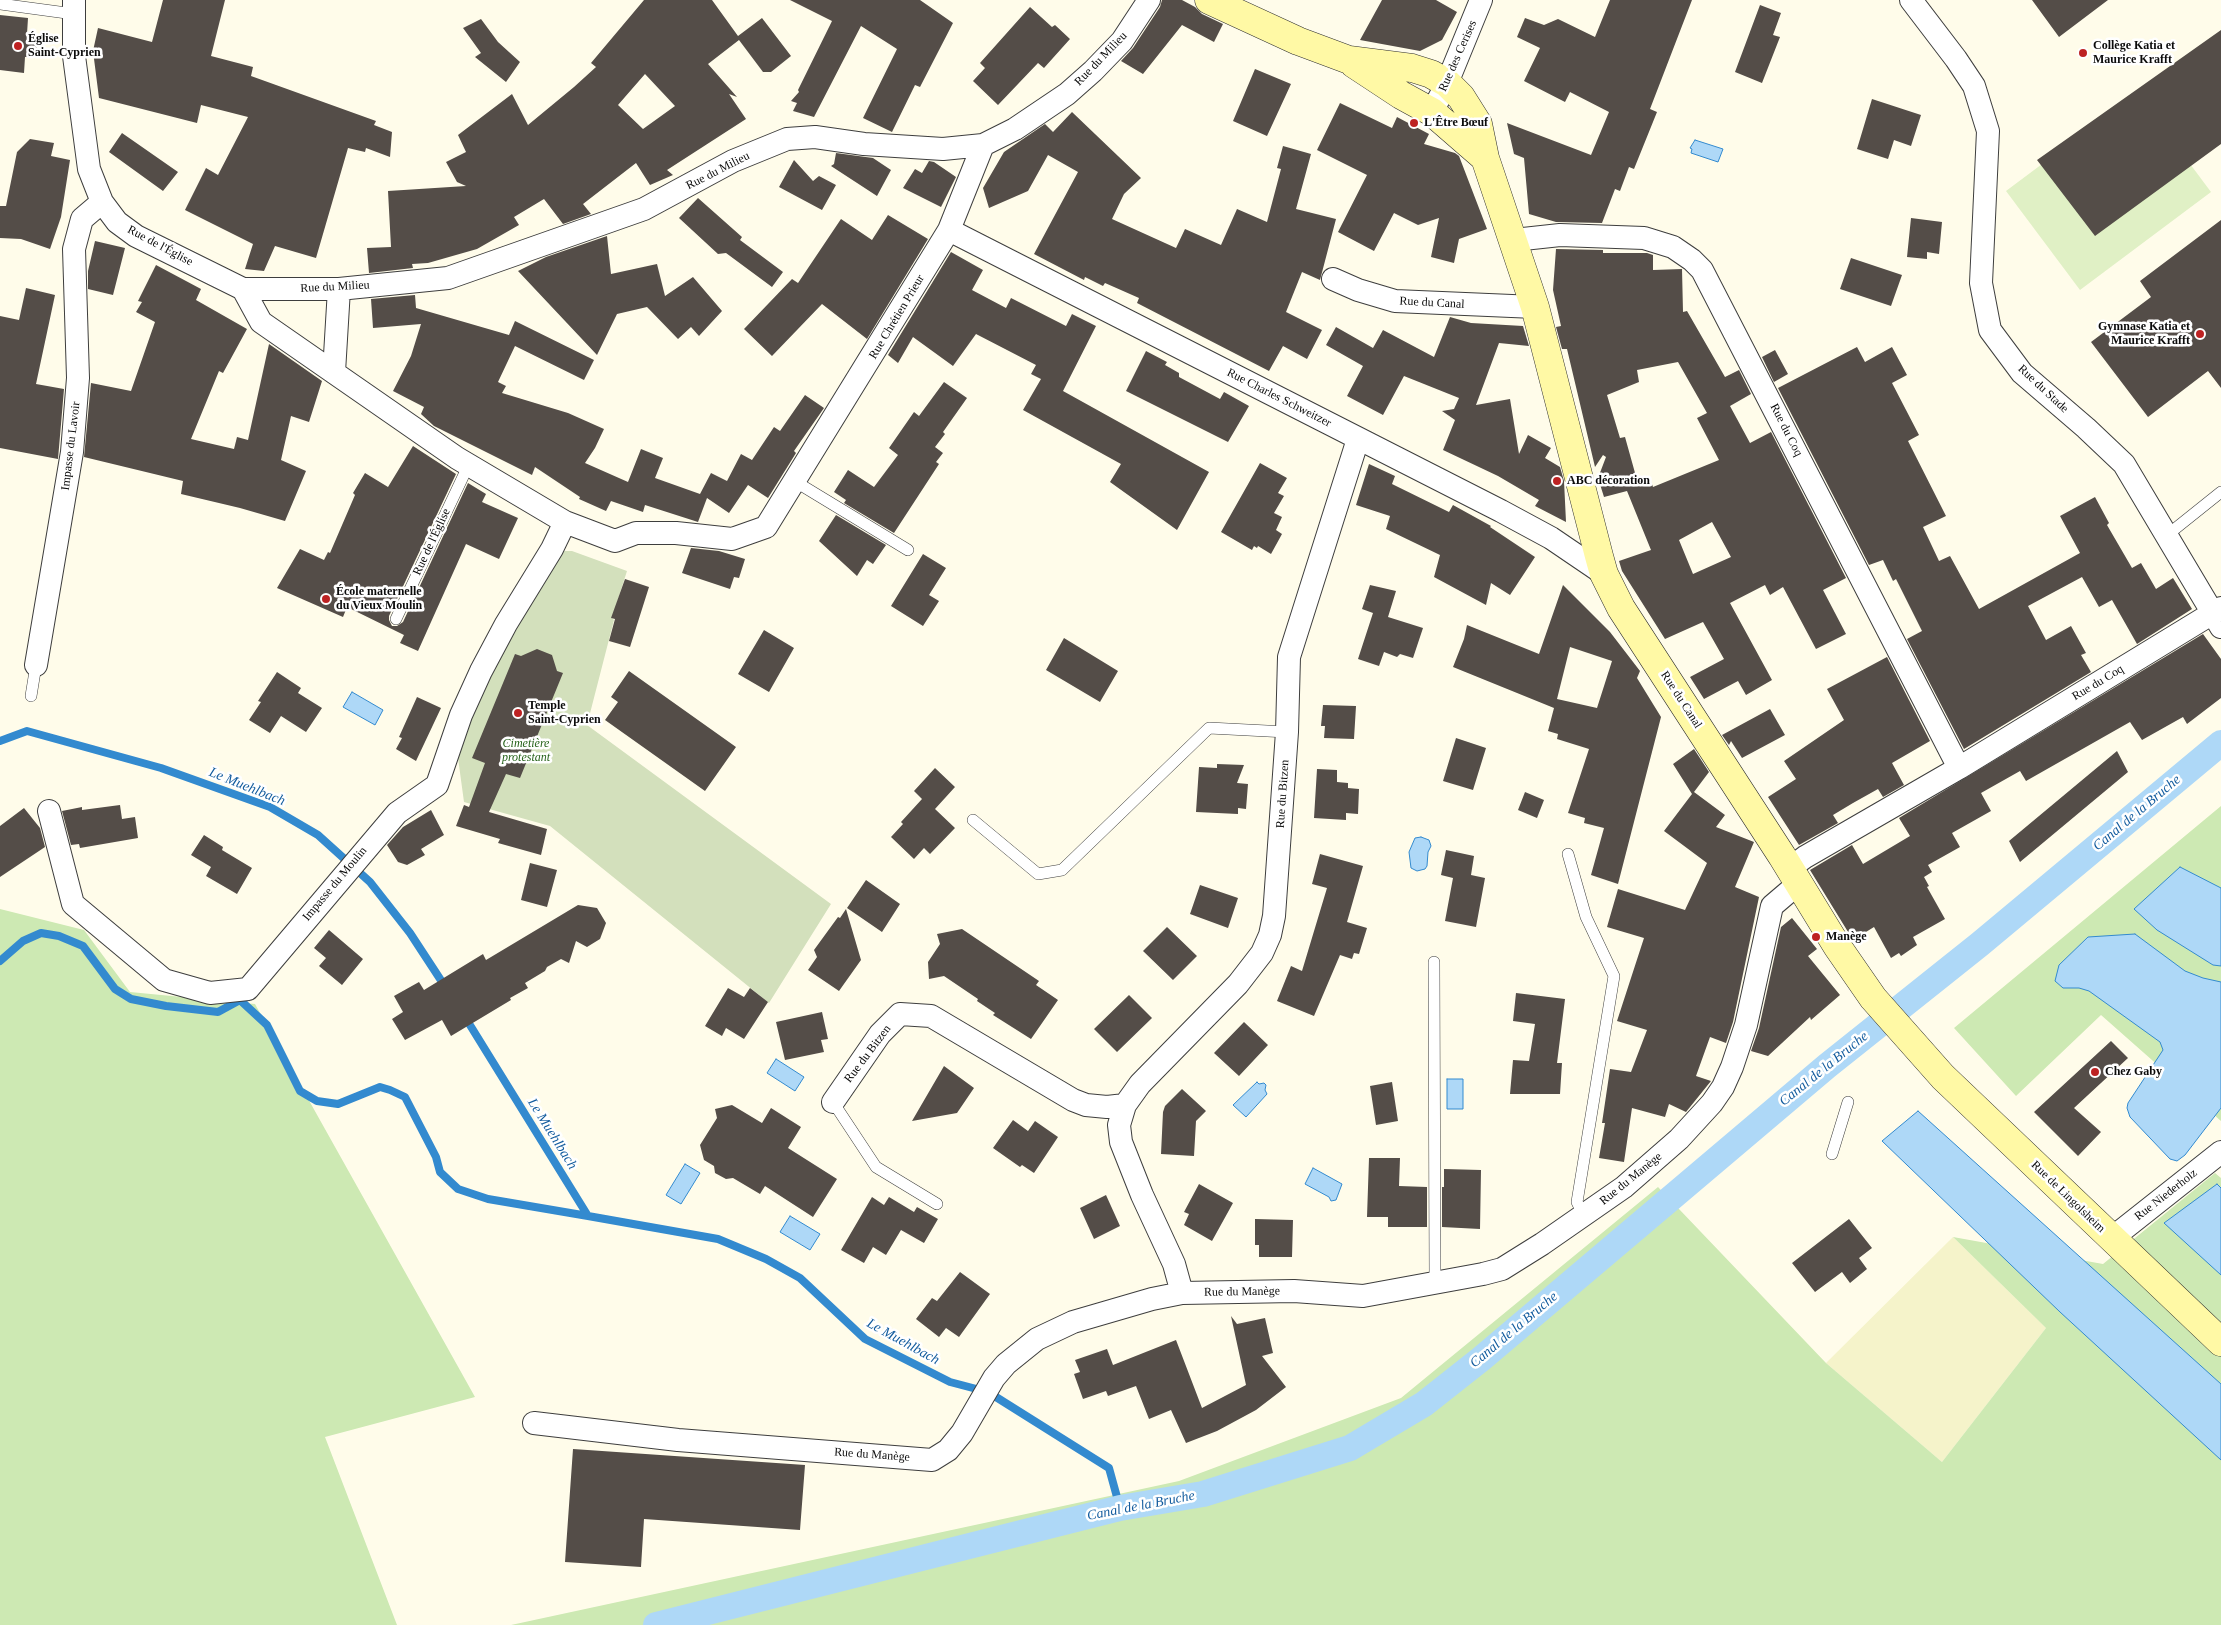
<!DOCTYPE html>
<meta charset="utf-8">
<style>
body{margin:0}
canvas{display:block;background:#fffcea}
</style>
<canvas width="2221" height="1625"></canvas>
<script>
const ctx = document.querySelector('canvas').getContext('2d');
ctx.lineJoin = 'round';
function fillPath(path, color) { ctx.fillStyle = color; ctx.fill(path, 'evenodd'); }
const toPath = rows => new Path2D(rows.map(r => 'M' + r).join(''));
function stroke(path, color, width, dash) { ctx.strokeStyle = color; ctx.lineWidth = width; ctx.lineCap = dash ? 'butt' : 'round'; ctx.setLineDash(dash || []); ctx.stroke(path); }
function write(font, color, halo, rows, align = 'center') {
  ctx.font = font + ' "Times New Roman",serif'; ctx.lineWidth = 5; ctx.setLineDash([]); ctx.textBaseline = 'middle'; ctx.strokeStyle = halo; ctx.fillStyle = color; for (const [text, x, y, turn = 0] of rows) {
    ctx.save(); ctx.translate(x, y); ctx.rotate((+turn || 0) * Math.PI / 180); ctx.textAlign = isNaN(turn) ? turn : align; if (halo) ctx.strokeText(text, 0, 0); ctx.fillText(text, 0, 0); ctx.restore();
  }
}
const farmland = toPath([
 [1953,1237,2046,1328,1942,1462,1826,1363]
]);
const green = toPath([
 [2221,806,2221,1121,2101,1015,2016,1096,1954,1028],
 [0,909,84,930,130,992,255,1004,475,1397,325,1437,397,1625,0,1625],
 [2215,1173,2221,1178,2221,1625,511,1625,1179,1481,1401,1398,1658,1187,1826,1363,1942,1462,2046,1328,1953,1237,2103,1264]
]);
const cemetery = toPath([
 [560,551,572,551,627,571,612,618,614,620,587,725,831,904,769,1003,550,826,464,802,458,758,476,699]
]);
const pitch = toPath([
 [2137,93,2211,192,2080,290,2006,191]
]);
const water = toPath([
 [1695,140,1723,149,1718,162,1691,153,1692,149,1690,148,1695,140],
 [352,692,383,710,375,725,343,707,352,692],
 [1421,837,1429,840,1431,846,1428,852,1427,866,1425,869,1417,871,1411,868,1409,852,1415,838,1421,837],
 [2180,867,2221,888,2221,966,2213,965,2157,930,2134,909,2180,867],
 [2135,934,2185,971,2203,978,2221,982,2221,1108,2185,1155,2177,1161,2170,1159,2130,1117,2127,1108,2128,1103,2163,1050,2160,1042,2089,991,2079,988,2063,988,2055,981,2059,965,2088,937,2135,934],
 [776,1059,804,1077,795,1091,767,1073,776,1059],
 [1447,1079,1463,1079,1463,1109,1447,1109,1447,1079],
 [1257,1082,1259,1084,1264,1083,1266,1085,1265,1090,1267,1094,1246,1117,1233,1105,1257,1082],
 [1918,1111,2221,1384,2221,1460,2060,1312,1882,1141,1918,1111],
 [685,1164,700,1173,681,1204,666,1195,685,1164],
 [1313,1168,1342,1184,1336,1200,1331,1201,1329,1197,1305,1184,1313,1168],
 [2217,1184,2221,1188,2221,1275,2164,1223,2217,1184],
 [790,1216,820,1234,810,1250,780,1232,790,1216]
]);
const stream = toPath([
 [0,741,27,731,161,768,270,807,318,835,370,882,410,933,446,988],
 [0,961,23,941,41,933,59,936,83,946,115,989,131,999,166,1006,218,1012,240,1000,267,1025,300,1091,317,1101,338,1104,380,1087,390,1090,405,1097,436,1157,440,1172,458,1189,488,1199,588,1216],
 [465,1017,588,1216,718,1239,766,1259,800,1278,865,1339,950,1382,988,1392,1109,1468,1120,1508]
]);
const canal = toPath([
 [656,1625,1120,1508,1203,1494,1350,1448,1424,1404,1481,1359,1827,1066,1980,944,2221,743]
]);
const building = toPath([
 [163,0,225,0,211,56,253,67,251,76,376,121,374,125,392,132,390,157,366,148,365,152,348,148,316,258,275,246,264,271,245,269,253,244,185,210,206,168,218,175,248,117,201,105,197,123,99,98,93,51,98,28,152,42],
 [644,0,712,0,738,36,762,18,791,56,771,72,763,72,739,40,708,64,737,97,729,94,746,119,667,170,673,175,650,185,636,163,583,204,591,214,563,224,544,199,514,217,519,225,477,249,428,263,412,264,413,268,369,273,367,248,391,247,388,191,466,186,457,182,446,162,466,152,458,135,512,94,528,125,574,87,596,67,591,63],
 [645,74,675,106,643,129,618,105],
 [790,0,920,0,953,23,920,87,915,85,892,132,863,118,897,49,861,26,814,117,793,111,797,103,791,101,799,92,798,90,832,21],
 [1162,0,1182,0,1195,7,1202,14,1223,24,1214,42,1182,25,1143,74,1121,61,1133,48,1160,7],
 [1382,0,1436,0,1457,12,1442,40,1420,51,1360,40],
 [1610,0,1692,0,1650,109,1657,112,1634,169,1629,167,1620,191,1615,189,1602,223,1556,222,1529,214,1524,158,1514,154,1507,123,1591,155,1609,112,1570,92,1565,102,1524,81,1540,48,1517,37,1525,18,1544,25,1558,19,1595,37],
 [2032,0,2108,0,2059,37],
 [1760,5,1781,13,1773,35,1780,37,1762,83,1735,72],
 [1030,7,1052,27,1055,25,1070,39,1044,68,1038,63,998,105,973,81,985,68,980,63],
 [0,15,28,18,27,34,37,36,36,57,25,57,24,73,0,70],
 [481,19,498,42,520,62,506,82,475,57,481,53,463,28],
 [2221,30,2221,144,2095,236,2037,160],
 [1255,69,1291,84,1267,136,1233,121],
 [1872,99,1921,115,1911,146,1894,140,1888,159,1857,149],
 [1340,103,1392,128,1397,117,1429,134,1424,144,1455,153,1459,156,1487,229,1459,239,1454,263,1431,257,1439,218,1418,225,1394,213,1374,251,1338,232,1367,175,1317,150],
 [1072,112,1141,178,1124,194,1112,219,1176,248,1185,229,1221,245,1237,209,1267,222,1281,169,1277,168,1283,146,1311,154,1296,209,1336,219,1320,280,1302,272,1286,312,1322,330,1307,359,1283,346,1269,371,1137,303,1139,298,1105,283,1103,286,1085,277,1084,280,1034,254,1078,172,1048,155,1028,191,989,208,983,188,1004,152,1045,124,1053,132],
 [122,133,178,172,163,191,109,152],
 [30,139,54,143,51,156,70,160,61,217,50,249,21,239,0,238,0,206,6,206,17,152],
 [836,153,873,158,891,170,877,196,831,166,834,164],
 [794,160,813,181,819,176,836,185,822,210,779,187],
 [929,161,934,162,956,177,941,207,903,188,915,169,922,173],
 [698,198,742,237,740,240,783,272,772,287,726,253,718,254,679,218],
 [888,215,928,239,867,339,822,304,772,356,744,329,792,279,798,283,841,219,872,240],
 [1911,218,1942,222,1939,254,1927,252,1927,259,1907,257],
 [2221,220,2221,388,2208,371,2148,417,2091,342,2151,297,2140,281],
 [607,236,611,274,657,264,665,296,693,277,722,311,699,336,691,327,678,339,647,307,617,314,597,355,518,271,546,257],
 [95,241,125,248,113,295,88,289,88,271],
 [1556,249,1603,250,1603,253,1647,253,1653,255,1653,270,1682,269,1683,312,1687,311,1725,377,1739,370,1751,394,1730,406,1750,443,1771,432,1846,578,1823,590,1846,634,1816,649,1783,587,1770,595,1765,585,1730,603,1772,680,1746,695,1738,681,1704,699,1690,677,1724,659,1703,622,1665,639,1622,571,1619,561,1651,550,1627,491,1604,497,1598,478,1606,457,1603,455,1595,467,1567,349,1562,349,1556,327,1561,326,1553,290],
 [1678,362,1707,413,1697,418,1719,460,1653,487,1649,476,1637,480,1625,437,1620,438,1607,395,1639,382,1637,370],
 [1712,522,1731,557,1693,574,1679,540],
 [951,252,983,270,972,290,1006,308,1011,298,1066,326,1072,314,1096,326,1063,391,1209,472,1177,530,1110,482,1121,464,1023,410,1041,379,1031,374,1036,365,976,334,953,366,913,337,898,363,888,355],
 [1851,258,1902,275,1891,306,1840,289],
 [156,265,201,289,196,300,247,329,223,373,219,371,191,439,234,449,237,437,248,440,269,344,322,381,309,422,291,416,281,460,306,471,285,521,240,508,181,494,183,481,84,457,91,383,131,391,155,322,136,312,142,302,138,301],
 [26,288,55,295,36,384,64,389,58,459,0,448,0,316,19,320],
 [415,295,416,308,509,335,515,321,594,360,584,380,515,346,498,382,506,386,502,393,568,413,604,429,595,448,585,463,628,482,641,449,663,458,655,478,700,494,711,473,727,481,741,454,752,460,774,427,780,431,805,395,824,408,794,451,796,453,768,498,748,485,729,513,707,498,698,522,645,505,643,512,611,501,606,511,579,499,580,497,535,467,532,475,434,426,421,414,424,407,393,391,411,356,421,324,373,328,371,299],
 [1450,317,1471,323,1523,326,1529,346,1499,343,1476,405,1510,399,1519,454,1528,435,1551,448,1545,458,1560,467,1564,481,1566,522,1535,506,1539,500,1498,476,1443,450,1455,420,1442,411,1454,409,1459,398,1404,376,1383,415,1347,396,1363,366,1326,345,1336,327,1373,348,1383,330,1434,357],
 [1857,347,1865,362,1892,347,1907,375,1892,383,1919,435,1908,441,1946,516,1923,527,1939,561,1950,556,1979,609,2080,553,2060,516,2095,497,2109,523,2107,525,2132,568,2141,563,2156,589,2173,578,2192,609,2137,644,2112,600,2099,607,2082,577,2028,606,2046,640,2071,626,2086,653,2081,655,2091,672,1964,749,1907,639,1922,631,1896,579,1893,581,1883,560,1869,565,1778,388],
 [1775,350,1788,374,1774,382,1762,357],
 [1146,351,1167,362,1165,365,1179,373,1179,377,1220,399,1224,392,1249,406,1228,442,1126,391],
 [944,382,967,398,943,432,945,434,935,447,943,453,936,462,939,464,894,533,844,503,846,500,834,492,848,470,874,487,898,455,889,448,914,412,919,416],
 [413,446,456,474,389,616,389,620,392,626,397,626,403,622,468,483,486,494,482,502,518,518,499,559,466,544,418,651,400,643,404,635,347,607,343,617,277,588,300,549,324,560,328,552,330,553,355,495,353,493,365,473,388,487],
 [1260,463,1287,478,1278,493,1284,496,1274,513,1282,517,1276,530,1282,534,1271,554,1258,546,1257,548,1254,546,1252,550,1221,532],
 [1369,464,1395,476,1392,484,1449,512,1453,505,1491,526,1490,527,1535,557,1510,595,1491,583,1486,605,1434,577,1440,555,1386,529,1390,516,1356,505],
 [836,515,886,545,873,564,867,560,857,576,819,541],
 [691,548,719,551,745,559,739,578,734,577,730,589,682,573],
 [923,554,946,568,929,595,939,601,923,626,891,606],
 [625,579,649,587,630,647,609,641,615,619,611,618],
 [1370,585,1396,591,1388,617,1423,628,1413,658,1400,654,1397,657,1384,652,1379,666,1358,659,1373,613,1362,609],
 [1563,585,1610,632,1640,671,1637,678,1661,717,1618,884,1591,875,1604,828,1584,823,1585,818,1568,813,1589,749,1557,739,1558,734,1548,731,1554,708,1453,667,1464,639,1467,625,1539,654],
 [1570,647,1612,661,1597,708,1557,699],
 [764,630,794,648,769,692,738,674],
 [2203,634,2221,659,2221,698,2187,724,2183,717,2142,740,2130,722,2026,781,2020,771,1981,793,1991,811,1952,833,1960,847,1928,865,1932,872,1924,877,1929,886,1927,887,1945,919,1913,937,1917,945,1901,956,1899,953,1891,958,1874,927,1853,940,1810,870,1852,845,1863,864,1910,836,1899,818],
 [1064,638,1118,671,1100,702,1046,670],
 [537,649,552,655,557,671,563,673,520,778,506,774,489,812,547,829,541,855,498,843,500,839,456,826,464,805,469,807,485,763,472,758,515,654,521,656],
 [1887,657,1930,741,1892,763,1904,785,1883,797,1878,789,1853,803,1833,815,1838,823,1799,845,1768,797,1796,779,1784,761,1844,720,1827,689],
 [629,671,736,747,705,791,605,720,618,702,611,697],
 [277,672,301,688,298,693,322,708,306,732,281,716,270,733,249,720,261,702,258,701],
 [417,697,441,708,416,761,396,749,402,738,399,737],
 [1323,705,1356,706,1354,739,1324,738,1325,726,1321,726],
 [1770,709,1785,735,1742,758,1731,741,1729,745,1722,735],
 [1456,738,1486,748,1473,790,1443,781],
 [1694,749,1709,772,1694,792,1725,815,1716,827,1754,842,1735,887,1759,897,1733,1022,1726,1043,1710,1037,1696,1076,1711,1081,1686,1112,1669,1104,1665,1117,1632,1108,1624,1162,1599,1158,1605,1123,1602,1123,1610,1069,1631,1072,1647,1030,1617,1021,1644,938,1607,927,1618,889,1685,910,1707,863,1664,831,1692,794,1673,764],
 [2117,751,2128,772,2020,862,2009,841],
 [1217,764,1244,765,1237,783,1248,784,1246,809,1238,808,1238,814,1196,812,1199,767,1217,768],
 [935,768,955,787,935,809,955,828,930,854,924,848,914,859,891,837,903,824,901,822,922,799,914,791],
 [1317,769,1337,770,1337,782,1348,783,1348,788,1359,789,1358,814,1346,813,1346,820,1314,818],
 [1525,792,1544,800,1537,818,1518,810],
 [120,805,122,819,135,817,138,838,80,848,79,844,71,845,62,811,82,807,82,810],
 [24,808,40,828,45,847,0,877,0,826],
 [431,810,444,835,421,849,425,855,407,865,398,862,387,845,403,827],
 [204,835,223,847,222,850,252,868,237,894,206,876,211,867,191,855],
 [1446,850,1474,856,1471,875,1485,878,1476,927,1445,921,1453,878,1441,875],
 [1320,854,1363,866,1347,922,1367,928,1359,954,1354,953,1352,959,1340,955,1314,1016,1277,1001,1291,966,1302,971,1327,888,1312,884],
 [530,863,557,870,547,907,521,900],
 [866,880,900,904,882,932,847,908],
 [1200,885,1238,898,1228,928,1190,914],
 [578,905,597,908,606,923,600,939,587,947,576,941,569,963,561,959,547,967,545,971,525,983,528,988,510,998,511,1000,451,1036,442,1020,405,1040,392,1019,403,1012,394,996,419,982,424,990,483,954,486,960],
 [846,909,861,960,839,991,808,970,817,957,814,950,838,917,840,918],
 [1792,918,1817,949,1808,956,1840,995,1811,1020,1810,1017,1768,1056,1751,1051,1759,1028,1781,927],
 [1167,927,1197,956,1173,980,1143,951],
 [962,929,1039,981,1036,985,1058,1000,1031,1039,993,1015,995,1013,977,1001,978,999,944,976,929,979,928,962,940,944,937,934],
 [329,930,363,959,342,985,319,966,326,958,314,948],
 [728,988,744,997,750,988,768,1002,744,1039,726,1028,722,1036,705,1026],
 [1516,993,1565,999,1557,1063,1562,1063,1560,1094,1510,1094,1513,1060,1529,1061,1535,1024,1513,1021],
 [1129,995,1152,1018,1117,1052,1094,1029],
 [822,1012,828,1039,821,1040,824,1052,785,1060,776,1022],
 [1244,1022,1268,1045,1239,1076,1214,1053],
 [2111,1041,2128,1058,2074,1108,2101,1132,2078,1156,2034,1112],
 [944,1066,974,1088,957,1113,912,1121],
 [1392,1082,1398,1121,1376,1125,1370,1086],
 [1182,1089,1206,1111,1196,1121,1194,1156,1161,1154,1163,1112,1165,1106],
 [732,1105,762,1123,771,1108,801,1127,788,1148,837,1179,813,1217,765,1186,760,1194,733,1178,726,1179,715,1173,714,1166,704,1160,700,1145,717,1118,715,1109],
 [1013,1120,1028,1131,1035,1121,1058,1137,1034,1173,1022,1165,1020,1167,993,1148],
 [1369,1158,1400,1158,1399,1186,1427,1187,1427,1227,1388,1227,1388,1217,1367,1217],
 [1444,1169,1481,1170,1480,1229,1442,1227,1442,1187,1444,1187],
 [1199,1184,1233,1203,1212,1241,1184,1225,1189,1214,1184,1212],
 [1106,1195,1120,1226,1094,1239,1080,1208],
 [872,1197,884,1205,889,1197,914,1212,917,1207,938,1219,924,1243,901,1230,886,1255,873,1247,864,1263,841,1250],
 [1255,1219,1293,1220,1292,1257,1259,1257,1259,1245,1255,1245],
 [1849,1219,1872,1248,1859,1258,1867,1269,1850,1283,1842,1272,1815,1292,1792,1263],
 [960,1272,990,1294,959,1337,946,1328,939,1337,916,1319,932,1298,937,1301],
 [1231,1316,1237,1324,1265,1318,1273,1353,1262,1356,1286,1387,1256,1410,1217,1431,1186,1443,1171,1410,1149,1419,1136,1386,1108,1396,1106,1391,1083,1399,1074,1374,1080,1372,1075,1360,1107,1349,1113,1365,1176,1340,1202,1408,1246,1385],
 [573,1449,805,1465,800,1530,644,1519,641,1567,565,1562]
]);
const lane = toPath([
 [0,4,74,14],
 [796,482,908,550],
 [2166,536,2221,492],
 [396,619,469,464],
 [31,696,36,665],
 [973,820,1038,874,1062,870,1209,728,1287,732],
 [1568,854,1586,917,1614,976,1577,1202,1584,1216],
 [1434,962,1435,1283],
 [833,1102,876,1167,937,1204],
 [1832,1154,1848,1102]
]);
const street = toPath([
 [74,0,74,56,89,169,102,202,117,222,136,236,243,289,261,322,457,458,565,522,615,541,636,533,676,533,732,539,766,527,949,230,983,145],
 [1911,0,1956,59,1974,86,1988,131,1981,283,1990,330,2022,373,2086,428,2124,464,2221,627],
 [1432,112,1447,83,1481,0],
 [949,230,1501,511,1551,538,1604,574],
 [1514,240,1560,235,1644,238,1673,247,1692,260,1702,270,1959,768],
 [1333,279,1358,290,1395,301,1535,307],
 [243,289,339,289,448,278,644,209,733,161,787,139,815,137,864,144,943,149,983,145,1015,129,1067,94,1093,71,1122,41,1149,0],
 [334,372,339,289],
 [36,665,72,452,78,378,74,249,82,219,102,202],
 [49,811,73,904,164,980,210,993,248,989,397,813,437,785,461,715,481,671,506,624,552,549,565,522],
 [1790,868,1805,857,1959,768,2221,608],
 [833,1102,880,1034,900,1014,931,1016,1073,1100,1086,1105,1107,1107,1125,1105],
 [2111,1239,2221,1152],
 [1182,1293,1174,1264,1142,1195,1121,1142,1119,1125,1125,1105,1140,1084,1238,984,1262,953,1270,935,1274,916,1287,732,1289,657,1358,439],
 [534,1423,678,1440,932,1460,948,1450,962,1433,994,1378,1006,1364,1037,1339,1073,1322,1152,1299,1182,1293,1294,1291,1363,1296,1483,1274,1502,1269,1542,1244,1624,1187,1679,1139,1712,1103,1723,1087,1732,1067,1746,1025,1772,906,1799,883]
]);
const secondary = toPath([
 [1209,0,1298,41,1349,60,1412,68,1431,74,1447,83,1461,97,1478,124,1485,158,1535,307,1599,556,1604,574,1621,608,1782,856,1837,946,1873,998,1943,1077,2221,1342],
 [1354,64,1401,95,1432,112,1485,158]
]);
const markers = [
 [18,46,5,"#bd2222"],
 [2083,53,5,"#bd2222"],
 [1414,123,5,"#bd2222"],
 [2200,334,5,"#bd2222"],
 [1557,481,5,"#bd2222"],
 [326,599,5,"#bd2222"],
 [518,713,5,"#bd2222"],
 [1816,937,5,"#bd2222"],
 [2095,1072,5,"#bd2222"]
];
const poiNames = [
 ["Église",28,39],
 ["Saint-Cyprien",28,53],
 ["Collège Katia et",2093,46],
 ["Maurice Krafft",2093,60],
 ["L'Être Bœuf",1424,123],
 ["Gymnase Katia et",2190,327,"right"],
 ["Maurice Krafft",2190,341,"right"],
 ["ABC décoration",1567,481],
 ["École maternelle",336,592],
 ["du Vieux Moulin",336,606],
 ["Temple",528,706],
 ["Saint-Cyprien",528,720],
 ["Manège",1826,937],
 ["Chez Gaby",2105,1072]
];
const streetNames = [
 ["Rue des Cerises",1458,56,-66],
 ["Rue du Milieu",1101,59,-46],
 ["Rue du Milieu",718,171,-27],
 ["Rue de l'Église",160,246,28],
 ["Rue du Milieu",335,287,-3],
 ["Rue du Canal",1432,303,3],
 ["Rue Chrétien Prieur",897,317,-59],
 ["Rue du Stade",2043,389,43],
 ["Rue Charles Schweitzer",1279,398,27],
 ["Rue du Coq",1786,430,63],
 ["Impasse du Lavoir",71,446,-83],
 ["Rue de l'Église",432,542,-65],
 ["Rue du Coq",2098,683,-31],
 ["Rue du Canal",1681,700,57],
 ["Rue du Bitzen",1283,794,-86],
 ["Impasse du Moulin",335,884,-50],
 ["Rue du Bitzen",868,1054,-53],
 ["Rue du Manège",1631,1179,-39],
 ["Rue Niederholz",2166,1195,-38],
 ["Rue de Lingolsheim",2068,1197,44],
 ["Rue du Manège",1242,1292,-1],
 ["Rue du Manège",872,1455,4]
];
const parkNames = [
 ["Cimetière",526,744],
 ["protestant",526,758]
];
const waterNames = [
 ["Le Muehlbach",247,787,22],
 ["Canal de la Bruche",2137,813,-40],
 ["Canal de la Bruche",1824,1069,-39],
 ["Le Muehlbach",552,1134,58],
 ["Canal de la Bruche",1514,1330,-40],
 ["Le Muehlbach",903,1342,29],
 ["Canal de la Bruche",1141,1506,-11]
];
fillPath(farmland, '#f5f3ca');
fillPath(green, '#cde9b3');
fillPath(cemetery, '#d3e0bc');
fillPath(pitch, '#e0f0c5');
fillPath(water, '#aed8f7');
stroke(water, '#338acf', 1);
stroke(stream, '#338acf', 8);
stroke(canal, '#aed8f7', 26);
fillPath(building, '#544d48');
stroke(lane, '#3e3e3e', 12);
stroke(street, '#3e3e3e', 24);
stroke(secondary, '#2d2d2d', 29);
stroke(lane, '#fff', 11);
stroke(street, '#fff', 22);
stroke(secondary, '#fff9a5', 28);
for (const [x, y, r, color] of markers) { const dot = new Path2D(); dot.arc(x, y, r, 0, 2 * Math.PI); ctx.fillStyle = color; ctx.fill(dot); stroke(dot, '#fff', 2); }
write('bold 12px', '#0b0b0b', '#fff', poiNames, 'left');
write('12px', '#0b0b0b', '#fff', streetNames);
write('italic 12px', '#27631b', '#fff', parkNames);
write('italic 14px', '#135c9e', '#fff', waterNames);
</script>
